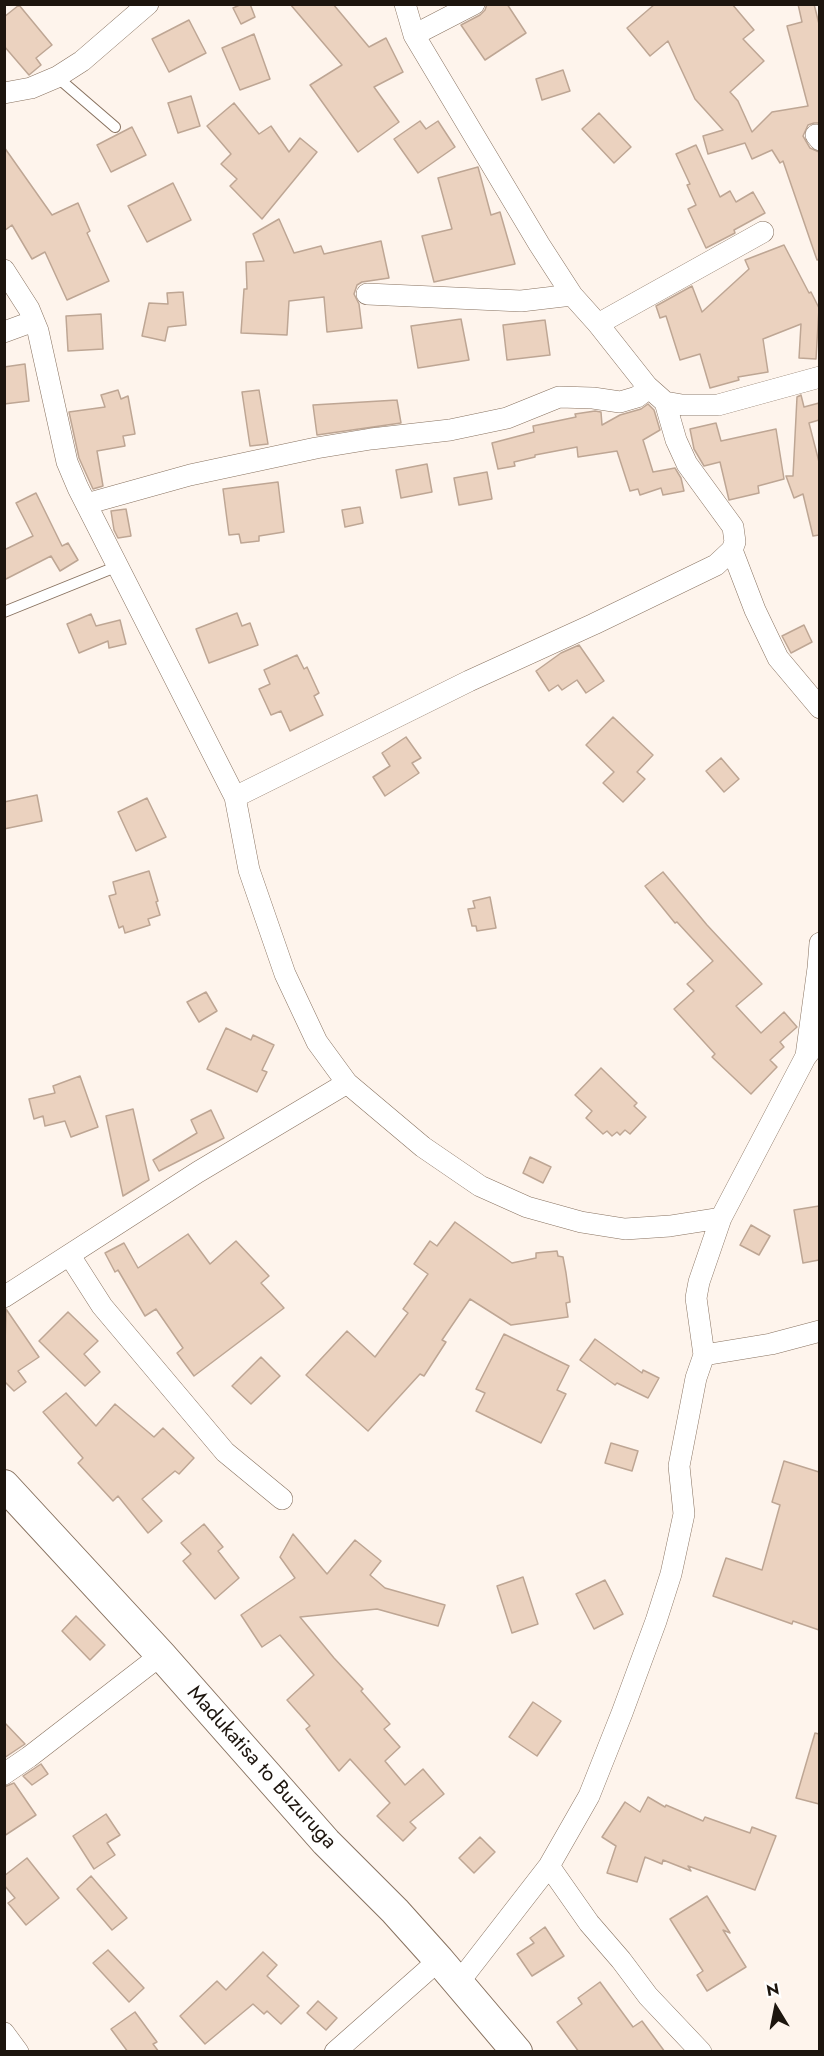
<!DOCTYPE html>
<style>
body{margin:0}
#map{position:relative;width:824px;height:2056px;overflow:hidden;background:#fef4ec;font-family:Jost,sans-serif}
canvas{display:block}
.frame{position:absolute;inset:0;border:6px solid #1d150e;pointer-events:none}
.north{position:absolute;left:746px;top:1978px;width:60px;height:60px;-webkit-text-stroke:4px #fff;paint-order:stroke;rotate:350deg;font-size:16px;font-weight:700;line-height:24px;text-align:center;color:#1d150e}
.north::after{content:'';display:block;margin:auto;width:21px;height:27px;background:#1d150e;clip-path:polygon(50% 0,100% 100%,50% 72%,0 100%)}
</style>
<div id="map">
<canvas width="824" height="2056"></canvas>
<div class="frame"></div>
<div class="north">N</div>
</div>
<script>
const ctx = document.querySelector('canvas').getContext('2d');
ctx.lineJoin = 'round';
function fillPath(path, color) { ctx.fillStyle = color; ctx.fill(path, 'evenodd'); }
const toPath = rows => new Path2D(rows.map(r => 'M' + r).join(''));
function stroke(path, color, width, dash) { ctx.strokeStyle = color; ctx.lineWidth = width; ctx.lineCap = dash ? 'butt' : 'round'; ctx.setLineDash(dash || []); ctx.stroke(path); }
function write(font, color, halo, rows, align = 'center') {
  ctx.font = font + ' Jost,sans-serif'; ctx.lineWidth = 6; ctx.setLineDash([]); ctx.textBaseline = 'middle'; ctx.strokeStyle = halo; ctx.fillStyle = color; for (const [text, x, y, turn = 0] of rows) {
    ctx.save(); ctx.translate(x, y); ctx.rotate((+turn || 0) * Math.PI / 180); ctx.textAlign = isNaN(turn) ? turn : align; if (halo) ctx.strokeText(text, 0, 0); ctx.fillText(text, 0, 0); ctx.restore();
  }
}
const building = toPath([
 [242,4,250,4,255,17,241,24,233,8,242,4],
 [290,4,333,4,369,47,386,38,403,72,374,87,399,122,358,152,310,85,342,65,290,4],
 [487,4,507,4,526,33,485,60,461,25,480,15,485,10,487,4],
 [655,4,732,4,754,30,743,39,764,61,730,92,738,101,752,132,772,112,808,106,787,26,802,22,798,4,814,4,819,24,819,123,814,123,808,125,803,136,810,148,819,152,819,259,817,260,783,161,780,163,772,150,752,159,745,143,708,154,703,136,723,130,695,99,668,41,650,56,627,28,655,4],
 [19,5,52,45,36,58,41,65,29,75,4,46,4,17,19,5],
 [189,20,206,53,169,72,152,39,189,20],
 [254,34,270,79,240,90,222,48,254,34],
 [563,70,570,91,542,100,536,79,563,70],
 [191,96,200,126,178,133,168,103,191,96],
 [234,103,259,134,271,126,289,152,300,138,317,152,262,219,230,186,237,179,221,164,231,154,207,126,234,103],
 [599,113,631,147,614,163,582,129,599,113],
 [420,121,426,129,438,121,455,147,418,173,394,139,420,121],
 [132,127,146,155,111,172,97,145,132,127],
 [696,145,720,197,730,191,736,202,753,192,765,213,734,230,735,233,706,248,688,209,696,205,687,185,690,184,676,154,696,145],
 [4,147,52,215,78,203,90,231,87,233,109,281,67,300,45,252,32,259,12,225,4,231,4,147],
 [478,167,491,215,500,212,515,264,434,282,422,236,452,229,438,178,478,167],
 [173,183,191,220,147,242,128,206,173,183],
 [279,219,294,253,321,246,324,254,381,241,389,278,362,282,357,285,354,294,359,304,362,328,327,332,324,297,289,301,287,335,241,333,244,289,247,289,246,262,264,261,253,234,279,219],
 [784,245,809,293,811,292,819,308,816,359,799,358,801,324,763,339,768,372,738,377,739,380,710,388,700,354,680,360,666,316,660,318,656,306,692,286,702,312,749,269,745,260,784,245],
 [183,292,186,325,168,327,165,341,142,336,149,303,168,304,167,293,183,292],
 [101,314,103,349,68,351,66,316,101,314],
 [461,319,469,360,418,368,411,326,461,319],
 [545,320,550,355,507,360,503,325,545,320],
 [25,364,29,401,4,404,4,367,25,364],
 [118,390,121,399,128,396,135,434,123,436,125,446,97,451,103,486,93,489,79,458,69,412,105,407,101,395,118,390],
 [259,390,268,444,250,446,242,392,259,390],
 [801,395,804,407,819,403,819,420,809,423,819,462,819,535,813,536,803,494,794,498,786,476,793,476,797,397,801,395],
 [397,400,401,423,317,435,313,405,397,400],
 [648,404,654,410,660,430,643,440,653,472,675,468,681,478,684,491,663,495,661,488,640,495,638,489,630,491,617,451,578,457,577,447,535,455,535,457,514,462,515,466,498,469,492,443,534,432,533,426,576,417,575,414,595,411,601,412,602,425,620,415,641,409,648,404],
 [716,423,721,441,776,429,784,479,758,486,759,493,729,500,720,462,704,466,694,449,690,429,716,423],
 [427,464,432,492,401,498,396,470,427,464],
 [487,472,492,499,459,505,454,478,487,472],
 [278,482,284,532,259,536,259,541,241,543,239,534,229,535,223,489,278,482],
 [36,493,62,546,68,543,78,560,60,571,51,556,4,580,4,550,33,536,16,503,36,493],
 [360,507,363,523,345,527,342,510,360,507],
 [126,509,131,536,118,538,114,530,111,511,126,509],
 [237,613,242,626,250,623,258,645,209,663,196,629,237,613],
 [91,614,96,626,120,620,126,644,109,648,108,641,79,653,67,624,91,614],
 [804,625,812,642,791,653,782,636,804,625],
 [579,645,604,681,586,693,577,680,562,690,558,685,549,691,536,671,561,653,579,645],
 [297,655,304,669,307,667,319,693,314,696,323,715,290,731,281,711,271,715,259,689,270,684,264,670,297,655],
 [613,717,653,755,637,772,645,779,623,802,603,783,614,772,586,745,613,717],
 [406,737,421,758,412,763,419,773,385,796,373,777,390,766,382,753,406,737],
 [721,758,739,779,724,792,706,771,721,758],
 [37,795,42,821,4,829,4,802,37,795],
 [147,798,166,837,136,851,118,812,147,798],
 [149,871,158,901,156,902,160,915,148,919,150,925,125,933,123,926,119,928,109,896,116,894,113,882,149,871],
 [663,872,707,925,762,984,736,1006,761,1033,784,1012,797,1027,780,1042,784,1047,770,1060,777,1067,751,1094,712,1057,715,1054,674,1009,694,991,687,984,713,961,677,922,675,923,645,886,663,872],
 [490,897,496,928,477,931,476,926,472,926,468,909,475,908,473,901,490,897],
 [206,992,217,1011,199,1022,187,1002,206,992],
 [226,1028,251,1040,253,1035,274,1045,262,1070,267,1072,257,1092,207,1069,226,1028],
 [601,1068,637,1103,634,1106,646,1117,630,1134,625,1130,620,1135,617,1132,612,1136,607,1131,603,1134,586,1118,592,1111,575,1095,601,1068],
 [80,1076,98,1127,71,1137,65,1121,45,1126,43,1116,34,1119,29,1099,55,1093,53,1086,80,1076],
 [133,1109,149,1180,123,1196,106,1116,133,1109],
 [211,1110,224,1138,159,1171,153,1160,197,1133,191,1120,211,1110],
 [530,1157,551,1167,543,1183,523,1173,530,1157],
 [819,1206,819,1260,803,1263,794,1210,819,1206],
 [455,1222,512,1263,536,1258,536,1253,557,1251,558,1256,563,1257,566,1273,570,1302,566,1303,568,1317,511,1325,470,1299,442,1340,446,1342,424,1376,420,1374,368,1431,306,1375,347,1331,375,1357,408,1313,403,1309,428,1274,414,1264,430,1241,437,1246,455,1222],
 [751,1225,770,1236,759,1255,740,1245,751,1225],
 [188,1234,210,1264,236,1241,269,1276,261,1283,284,1308,194,1376,177,1353,183,1348,156,1309,145,1316,118,1270,115,1272,105,1253,124,1243,138,1268,188,1234],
 [6,1309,39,1357,18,1371,26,1382,14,1391,4,1381,6,1309],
 [68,1312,98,1341,84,1354,100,1372,85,1386,39,1341,68,1312],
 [504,1334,569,1366,557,1390,566,1394,541,1443,476,1411,485,1393,476,1389,504,1334],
 [595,1339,642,1373,643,1370,659,1378,648,1398,617,1383,615,1385,580,1360,595,1339],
 [261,1357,280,1376,251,1404,232,1386,261,1357],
 [66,1393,96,1426,115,1404,154,1437,163,1428,194,1458,179,1474,175,1471,142,1499,162,1521,148,1533,118,1496,113,1501,78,1463,83,1458,43,1412,66,1393],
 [611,1443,638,1451,632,1471,605,1463,611,1443],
 [784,1461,819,1472,819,1630,793,1621,792,1624,713,1596,726,1558,762,1570,780,1505,772,1502,784,1461],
 [204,1524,223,1547,218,1551,239,1578,215,1599,183,1561,191,1554,181,1543,204,1524],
 [293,1534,327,1574,355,1540,381,1561,370,1575,385,1588,445,1605,438,1626,377,1609,300,1617,334,1658,363,1689,361,1691,390,1724,384,1729,400,1747,385,1761,405,1785,423,1769,444,1794,410,1822,416,1828,403,1841,377,1816,390,1803,350,1759,339,1771,306,1729,310,1726,287,1700,314,1675,280,1635,262,1647,241,1615,295,1578,280,1557,293,1534],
 [523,1577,538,1624,512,1633,497,1586,523,1577],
 [605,1580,623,1614,594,1629,576,1594,605,1580],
 [76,1616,105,1645,90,1660,62,1631,76,1616],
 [533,1702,561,1721,537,1756,509,1737,533,1702],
 [4,1722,25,1744,4,1758,4,1722],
 [815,1733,819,1734,819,1804,796,1798,815,1733],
 [41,1764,48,1774,32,1785,23,1776,41,1764],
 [14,1783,36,1815,4,1836,4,1787,14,1783],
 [648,1797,665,1807,666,1805,703,1821,705,1817,750,1833,752,1827,776,1836,755,1890,688,1866,691,1871,663,1860,662,1864,645,1857,637,1882,607,1873,616,1846,602,1837,625,1802,640,1812,648,1797],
 [106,1814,120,1835,107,1843,115,1855,94,1869,73,1836,106,1814],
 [480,1837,495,1852,474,1873,459,1858,480,1837],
 [27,1858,59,1898,26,1925,8,1903,15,1898,4,1885,4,1876,27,1858],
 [91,1876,127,1918,112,1930,77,1889,91,1876],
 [707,1896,730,1933,723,1930,746,1967,707,1991,697,1975,703,1971,670,1919,707,1896],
 [545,1927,564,1956,532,1976,517,1954,534,1943,530,1938,545,1927],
 [108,1950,144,1988,129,2002,93,1963,108,1950],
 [263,1952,277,1965,267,1976,299,2006,281,2024,267,2011,264,2014,253,2004,205,2044,180,2016,217,1981,226,1990,263,1952],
 [600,1982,633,2027,642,2021,665,2052,579,2052,557,2022,582,2004,578,1998,600,1982],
 [318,2001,337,2018,326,2030,307,2013,318,2001],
 [135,2012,157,2042,153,2044,159,2052,128,2052,111,2029,135,2012]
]);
const service = toPath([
 [57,77,115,127],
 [4,612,118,566]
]);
const minor = toPath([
 [405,4,414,35,539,244,572,295,598,324,647,386,665,402,682,405,718,405,820,377],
 [414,35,474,4],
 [4,93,31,88,57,77,82,61,148,4],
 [816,135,820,140],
 [4,270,29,309,38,331,67,462,78,488,235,797,249,870,285,974,317,1042,347,1083,423,1147,480,1186,527,1207,581,1222,625,1229,670,1226,721,1218],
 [367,294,521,301,572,295],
 [598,324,763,232],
 [4,332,34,321],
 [86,504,190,475,316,448,371,439,450,430,507,418,559,397,593,398,620,402,637,397,649,388],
 [732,550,755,610,778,658,820,708],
 [235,797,469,681,594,624,716,565,732,550,735,542,733,527,687,464,676,440,665,402],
 [806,1056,818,968,820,943],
 [70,1256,102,1306,225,1452,282,1499],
 [4,1297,198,1172,347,1083],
 [704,1355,771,1344,820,1331],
 [4,1774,29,1757,161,1655],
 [549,1866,589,1923,621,1960,648,1996,701,2052],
 [459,1982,549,1866,589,1796,622,1713,656,1621,671,1574,684,1514,679,1466,696,1378,704,1355,696,1298,699,1282,721,1218,805,1058,820,1038],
 [4,2033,18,2052],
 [335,2052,439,1960]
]);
const secondary = toPath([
 [4,1485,161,1655,326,1842,395,1911,439,1960,517,2052]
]);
const streetNames = [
 ["Madukatisa to Buzuruga",261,1768,48]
];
fillPath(building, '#ebd2bf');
stroke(building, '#bea694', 1.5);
stroke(service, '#887260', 12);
stroke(minor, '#887260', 22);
stroke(secondary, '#887260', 32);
stroke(service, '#fff', 10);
stroke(minor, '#fff', 21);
stroke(secondary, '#fff', 30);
write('21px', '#1d150e', '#fff', streetNames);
</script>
